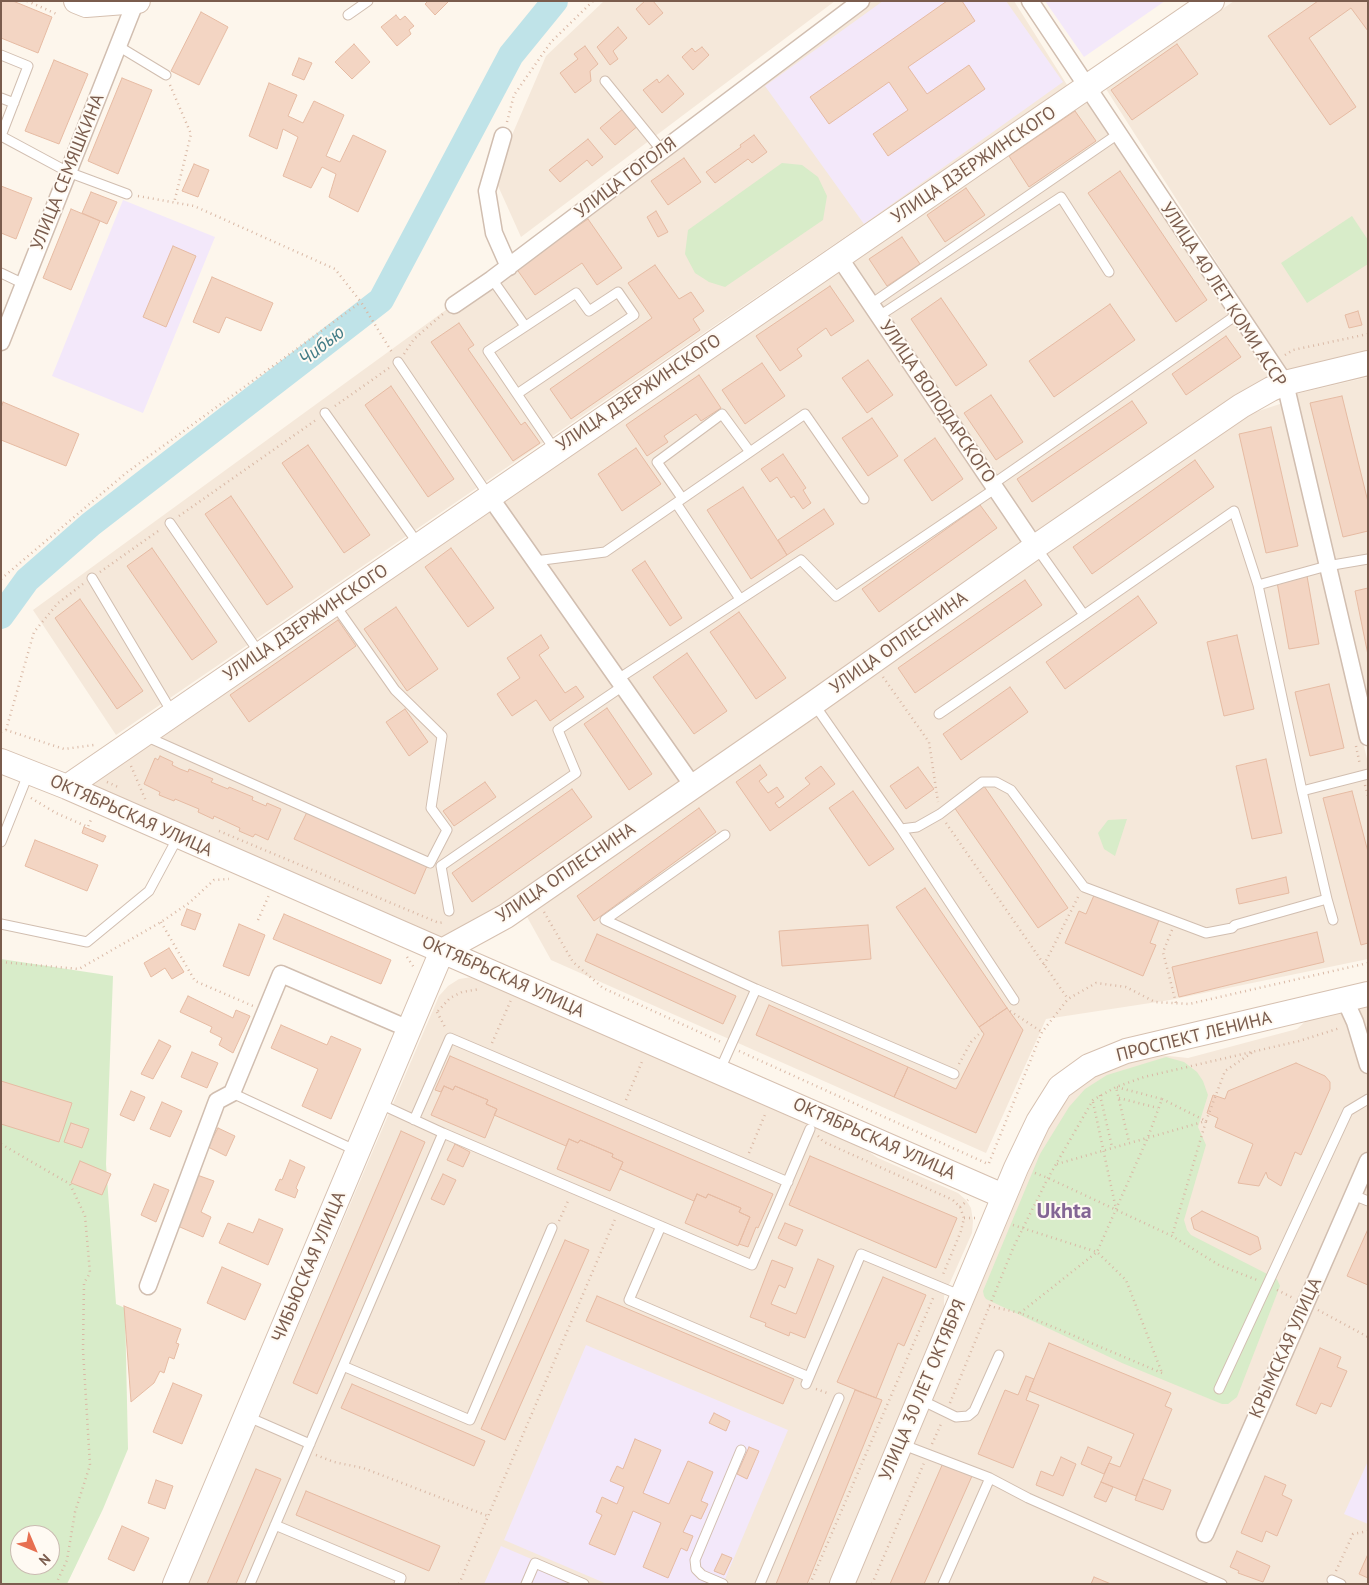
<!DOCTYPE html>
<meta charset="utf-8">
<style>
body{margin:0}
#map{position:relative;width:1369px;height:1585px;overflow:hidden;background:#fdf6ec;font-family:"PT Sans",sans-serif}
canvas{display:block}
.frame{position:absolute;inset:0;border:2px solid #7a5c4d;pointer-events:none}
.north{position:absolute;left:10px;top:1525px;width:50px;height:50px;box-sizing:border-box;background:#fffaf3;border:1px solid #cabbb1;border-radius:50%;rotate:135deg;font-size:14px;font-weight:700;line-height:20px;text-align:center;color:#7a5c4d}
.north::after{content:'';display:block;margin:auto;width:18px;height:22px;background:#e76f51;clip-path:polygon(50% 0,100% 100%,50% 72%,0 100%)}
</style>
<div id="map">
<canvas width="1369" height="1585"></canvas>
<div class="frame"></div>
<div class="north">N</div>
</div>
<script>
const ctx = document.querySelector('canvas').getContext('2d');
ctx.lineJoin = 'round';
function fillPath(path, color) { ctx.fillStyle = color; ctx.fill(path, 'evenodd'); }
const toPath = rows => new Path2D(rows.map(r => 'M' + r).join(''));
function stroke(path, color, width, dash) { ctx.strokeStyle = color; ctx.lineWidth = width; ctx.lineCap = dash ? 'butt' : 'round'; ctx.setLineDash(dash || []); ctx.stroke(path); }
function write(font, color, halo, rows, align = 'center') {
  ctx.font = font + ' "PT Sans",sans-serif'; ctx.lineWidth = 4; ctx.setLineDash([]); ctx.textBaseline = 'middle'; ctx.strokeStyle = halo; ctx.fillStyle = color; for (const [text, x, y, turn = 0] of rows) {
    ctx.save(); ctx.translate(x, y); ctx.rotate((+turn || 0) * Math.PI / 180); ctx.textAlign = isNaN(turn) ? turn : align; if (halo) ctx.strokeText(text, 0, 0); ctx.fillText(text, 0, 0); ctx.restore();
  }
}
const residential = toPath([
 [604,1,835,1,521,237,494,177,546,56],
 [871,1,1014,1,1069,88,864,224,592,409,116,735,33,610],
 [1234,1,1368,1,1368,351,1286,371,1106,89],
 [1085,94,1272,377,1036,534,848,256],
 [839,261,1030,545,694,780,498,497],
 [1368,377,1368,699,1296,394],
 [1283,403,1368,763,1368,959,1170,1000,1046,1019,986,1153,551,960,526,915,1231,420],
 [488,507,685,784,459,949,84,786],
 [472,977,860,1146,878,1158,958,1193,966,1200,971,1208,973,1221,972,1233,944,1296,944,1309,831,1584,188,1584,439,996,448,986,459,979],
 [1368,1005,1368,1584,855,1584,1042,1140,1062,1106,1071,1095,1094,1076,1107,1069,1159,1055,1188,1058,1297,1029,1308,1019]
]);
const education = toPath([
 [883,1,1006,1,1063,82,864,224,765,86],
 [1045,1,1165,1,1084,57],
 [123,200,215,237,143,413,52,376],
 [586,1345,788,1430,723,1584,607,1584,504,1540],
 [1368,1461,1368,1524,1344,1514],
 [501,1546,590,1584,484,1584]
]);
const green = toPath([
 [782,163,802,165,818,177,827,196,823,220,725,287,709,282,695,273,685,254,688,230],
 [1352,216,1368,240,1368,264,1307,303,1281,263],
 [1127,819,1115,856,1104,849,1098,833,1108,820],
 [1,959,113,976,106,1164,116,1304,125,1308,128,1449,103,1509,67,1584,1,1584],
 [20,1535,50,1535,50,1565,20,1565],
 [1166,1057,1184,1062,1197,1072,1203,1081,1208,1095,1198,1127,1206,1145,1184,1220,1187,1230,1191,1235,1277,1279,1280,1286,1237,1397,1228,1404,1222,1404,1122,1363,986,1299,984,1296,983,1291,1040,1154,1069,1107,1085,1089,1107,1075]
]);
const river = toPath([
 [1,616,27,580,91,524,381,300,511,55,555,1]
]);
const building = toPath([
 [1,1,13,1,52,17,38,53,1,38,1,1],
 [428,1,449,1,435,15,425,4,428,1],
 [645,1,653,1,663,13,649,25,636,9,645,1],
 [947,1,962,1,975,21,908,67,927,94,969,65,985,89,888,156,873,134,908,110,889,82,829,124,810,97,947,1],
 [1318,1,1368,1,1368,31,1351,8,1309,38,1356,107,1330,125,1268,36,1318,1],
 [201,12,228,27,199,85,171,71,201,12],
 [396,15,400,20,405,16,414,26,409,30,411,34,397,46,381,27,396,15],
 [618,27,627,38,613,51,618,59,610,65,597,47,618,27],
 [354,44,370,62,352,79,335,62,354,44],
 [1177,44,1198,74,1132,120,1111,90,1177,44],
 [585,46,598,64,590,71,591,81,575,93,560,73,578,59,574,54,585,46],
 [702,47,709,55,693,70,682,57,692,48,695,52,702,47],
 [299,58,312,63,304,80,292,75,299,58],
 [54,60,88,74,59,144,25,131,54,60],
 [668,75,684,94,662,113,643,90,657,79,659,83,668,75],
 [122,78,152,90,118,174,88,161,122,78],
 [269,83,297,95,288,116,303,123,314,101,344,115,326,156,340,162,353,135,386,151,358,212,329,197,336,174,322,167,311,188,283,176,298,137,283,129,277,149,249,136,269,83],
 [624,108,639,125,615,145,600,128,624,108],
 [1075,111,1096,141,1029,187,1009,156,1075,111],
 [754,135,767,152,752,163,748,159,715,183,706,172,741,147,740,145,754,135],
 [588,139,603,157,592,166,587,160,560,182,549,170,588,139],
 [684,158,701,182,668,205,651,181,684,158],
 [194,164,209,170,198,197,182,191,194,164],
 [1120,171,1207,300,1176,322,1088,193,1120,171],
 [1,186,32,198,16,239,1,233,1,186],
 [966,188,985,215,945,242,927,215,966,188],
 [91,192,117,202,107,224,82,213,91,192],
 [71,209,100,221,71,290,43,278,71,209],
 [656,211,668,232,658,237,647,217,656,211],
 [588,219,622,268,597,285,582,263,535,295,516,268,588,219],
 [902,237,920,264,887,286,869,259,902,237],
 [173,246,196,256,166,327,143,317,173,246],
 [655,265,679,299,691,292,704,311,693,319,700,330,571,419,550,389,652,318,628,283,655,265],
 [212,277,273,303,261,331,226,317,219,333,193,322,212,277],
 [830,286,854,321,831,336,826,328,797,349,802,356,780,371,756,336,830,286],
 [941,298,987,365,956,386,911,319,941,298],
 [1110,304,1135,340,1054,397,1029,361,1110,304],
 [1358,311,1362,325,1349,328,1345,315,1358,311],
 [459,323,474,345,468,349,521,425,525,422,540,443,513,461,431,342,459,323],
 [1226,336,1241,357,1186,395,1172,374,1226,336],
 [868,360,893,395,867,413,842,378,868,360],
 [762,363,785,396,745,424,722,390,762,363],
 [699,375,721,408,701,421,696,414,664,436,668,442,647,456,626,425,699,375],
 [391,386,454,479,428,497,365,405,391,386],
 [991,395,1023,442,996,460,964,413,991,395],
 [1342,396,1368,502,1368,531,1343,537,1310,403,1342,396],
 [1132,401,1147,423,1032,502,1017,479,1132,401],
 [3,402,79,434,66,466,1,440,1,408,3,402],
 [872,418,898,456,868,476,842,438,872,418],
 [1271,427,1298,546,1266,553,1239,434,1271,427],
 [935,438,963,479,932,501,904,460,935,438],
 [308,445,370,535,344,553,282,463,308,445],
 [636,448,661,484,622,511,598,474,636,448],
 [783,454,806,488,803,490,811,503,803,509,794,496,791,498,777,477,770,482,761,469,783,454],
 [1195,460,1214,487,1092,574,1073,547,1195,460],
 [743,487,787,555,751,579,707,510,743,487],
 [231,496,293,587,267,605,205,514,231,496],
 [980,505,997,528,879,612,862,589,980,505],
 [824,509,834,524,787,555,778,540,824,509],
 [152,548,217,642,192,660,127,566,152,548],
 [451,548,494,608,468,627,425,567,451,548],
 [645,561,682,618,670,626,632,570,645,561],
 [1307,576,1319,644,1289,649,1277,582,1307,576],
 [1025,580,1042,605,915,693,898,668,1025,580],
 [1368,588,1368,655,1355,591,1368,588],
 [1138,596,1157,623,1065,689,1046,662,1138,596],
 [80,599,143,691,117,709,55,618,80,599],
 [396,607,438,669,407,691,364,629,396,607],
 [739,612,786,678,756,699,710,632,739,612],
 [338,620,356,646,249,722,230,695,338,620],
 [541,635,549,648,539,655,565,693,576,686,584,697,550,721,536,700,512,716,497,694,520,678,507,658,541,635],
 [1237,635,1254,709,1224,716,1207,642,1237,635],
 [687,653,727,711,694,734,653,677,687,653],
 [1329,684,1344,748,1310,756,1295,692,1329,684],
 [1010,687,1028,712,961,760,943,734,1010,687],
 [607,708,652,774,629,790,584,724,607,708],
 [405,709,428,742,409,756,386,722,405,709],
 [160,756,173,762,172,765,180,769,188,772,189,769,213,779,211,782,228,789,229,787,253,797,252,800,266,806,267,803,281,809,268,840,255,834,253,837,239,831,240,828,214,816,213,819,198,812,199,809,175,799,174,801,159,795,160,792,144,784,155,758,158,760,160,756],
 [1266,759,1282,833,1252,839,1236,766,1266,759],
 [760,765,767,775,759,781,768,793,777,787,784,797,775,803,779,808,810,784,805,778,821,766,835,784,770,831,736,782,760,765],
 [918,767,934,789,906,809,890,786,918,767],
 [485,782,496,797,454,826,443,811,485,782],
 [984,786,1068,908,1038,928,954,807,984,786],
 [572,789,592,817,472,902,452,873,572,789],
 [853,791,894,849,869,866,829,808,853,791],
 [1352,791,1368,852,1368,943,1361,945,1323,798,1352,791],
 [699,808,716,832,594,921,577,896,699,808],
 [307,812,427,866,415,894,294,839,307,812],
 [84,827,106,836,103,842,82,833,84,827],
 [35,840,98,865,87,891,25,866,35,840],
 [1286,877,1289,893,1239,904,1236,889,1286,877],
 [925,888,1007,1008,979,1027,896,907,925,888],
 [1095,893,1159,920,1150,943,1156,945,1143,976,1065,943,1079,911,1086,914,1095,893],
 [187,909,201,914,195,930,181,925,187,909],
 [284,914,391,960,381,984,273,939,284,914],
 [239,924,265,935,249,976,223,966,239,924],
 [868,925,871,959,782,966,779,931,868,925],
 [1317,932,1324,962,1179,997,1172,967,1317,932],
 [597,934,736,996,723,1024,585,961,597,934],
 [169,948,184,972,172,979,165,968,151,977,144,963,169,948],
 [188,996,233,1018,236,1010,250,1016,233,1053,219,1045,222,1038,210,1032,212,1027,180,1012,188,996],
 [769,1005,908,1067,894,1097,756,1035,769,1005],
 [1007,1008,1023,1030,976,1133,894,1097,908,1067,956,1089,984,1034,979,1027,1007,1008],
 [281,1025,327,1045,331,1036,361,1049,331,1119,302,1106,318,1069,271,1048,281,1025],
 [159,1040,171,1046,153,1079,141,1074,159,1040],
 [192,1052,218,1063,207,1088,181,1077,192,1052],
 [450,1056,773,1194,758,1228,756,1227,748,1247,739,1244,750,1217,739,1212,741,1208,708,1194,706,1198,697,1194,694,1201,620,1169,623,1162,612,1157,613,1154,580,1140,578,1143,569,1139,566,1146,494,1115,497,1109,486,1104,488,1100,455,1086,453,1090,444,1086,441,1092,435,1090,450,1056],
 [1296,1063,1325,1076,1330,1082,1330,1089,1301,1155,1295,1152,1281,1186,1268,1178,1266,1172,1259,1186,1238,1183,1253,1144,1215,1127,1218,1118,1207,1113,1213,1095,1225,1099,1228,1091,1296,1063],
 [1,1081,72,1103,59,1142,1,1124,1,1081],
 [444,1086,453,1090,455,1086,488,1100,486,1104,497,1109,485,1138,431,1115,444,1086],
 [131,1091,145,1097,134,1121,120,1115,131,1091],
 [162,1102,182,1111,170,1137,150,1129,162,1102],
 [71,1123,89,1129,82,1148,64,1142,71,1123],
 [218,1128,235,1136,226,1156,208,1147,218,1128],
 [401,1131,425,1142,317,1394,293,1383,401,1131],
 [569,1139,578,1143,580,1140,613,1154,612,1157,623,1162,610,1191,557,1169,569,1139],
 [455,1144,470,1152,463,1167,447,1160,455,1144],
 [810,1156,957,1218,936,1268,789,1205,810,1156],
 [290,1160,305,1167,296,1188,298,1190,295,1198,275,1190,280,1179,282,1180,290,1160],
 [80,1161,111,1174,102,1195,71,1183,80,1161],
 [443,1174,456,1180,444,1205,431,1199,443,1174],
 [197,1175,214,1181,201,1212,211,1217,203,1237,173,1224,197,1175],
 [154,1184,169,1190,156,1222,141,1215,154,1184],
 [697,1194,706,1198,708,1194,741,1208,739,1212,750,1217,738,1246,685,1223,697,1194],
 [1202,1211,1258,1237,1261,1249,1250,1255,1194,1229,1191,1218,1202,1211],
 [259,1219,283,1229,268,1265,219,1243,228,1223,253,1233,259,1219],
 [785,1223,803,1230,796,1246,778,1238,785,1223],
 [1368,1229,1368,1285,1347,1276,1368,1229],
 [565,1240,589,1250,505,1440,481,1429,565,1240],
 [818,1259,834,1266,805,1338,790,1332,789,1336,765,1326,766,1323,750,1317,772,1260,793,1268,785,1288,779,1285,771,1304,796,1314,818,1259],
 [222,1267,261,1284,245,1320,207,1303,222,1267],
 [883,1277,926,1295,904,1346,898,1343,876,1398,837,1382,883,1277],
 [597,1296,794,1379,783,1404,586,1321,597,1296],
 [124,1306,181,1329,176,1343,179,1344,174,1359,169,1357,164,1373,160,1371,154,1383,131,1402,124,1306],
 [1049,1343,1171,1393,1165,1406,1172,1409,1136,1496,1101,1482,1109,1463,1120,1467,1134,1434,1029,1391,1049,1343],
 [1320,1348,1341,1357,1337,1367,1347,1371,1331,1407,1321,1403,1316,1414,1296,1405,1320,1348],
 [1026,1376,1034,1379,1026,1400,1039,1405,1013,1468,978,1454,1005,1390,1018,1395,1026,1376],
 [173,1383,202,1395,182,1444,153,1432,173,1383],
 [352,1384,485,1441,474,1466,341,1408,352,1384],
 [855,1390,882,1400,807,1584,776,1584,855,1390],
 [714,1413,730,1421,726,1431,709,1423,714,1413],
 [635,1439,661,1450,643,1493,669,1504,688,1461,713,1472,701,1501,708,1504,701,1519,691,1515,683,1532,693,1536,687,1551,681,1548,668,1578,643,1567,661,1523,633,1511,615,1555,589,1544,602,1515,596,1512,602,1497,617,1504,624,1487,610,1481,617,1466,623,1469,635,1439],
 [749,1447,759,1451,747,1479,737,1474,749,1447],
 [1088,1447,1112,1457,1104,1474,1081,1464,1088,1447],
 [1061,1457,1076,1464,1063,1496,1036,1485,1041,1471,1053,1476,1061,1457],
 [943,1463,972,1476,924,1584,890,1584,943,1463],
 [256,1469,281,1479,236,1584,207,1584,256,1469],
 [1265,1476,1286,1485,1282,1495,1292,1500,1277,1536,1266,1531,1262,1542,1241,1533,1265,1476],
 [1143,1479,1171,1490,1163,1510,1135,1500,1143,1479],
 [156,1480,173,1486,165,1509,148,1503,156,1480],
 [1101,1482,1113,1487,1106,1502,1094,1497,1101,1482],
 [306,1491,440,1546,429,1571,296,1515,306,1491],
 [122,1526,149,1538,134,1571,108,1559,122,1526],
 [1237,1551,1270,1566,1263,1582,1238,1573,1239,1571,1230,1567,1237,1551],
 [722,1554,732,1558,724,1575,714,1571,722,1554],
 [1368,1554,1368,1578,1359,1574,1368,1554],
 [1094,1577,1111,1584,1091,1584,1094,1577]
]);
const path = toPath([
 [27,1,59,15],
 [170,85,191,134,174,203],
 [507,122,514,95,551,42,593,1],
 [138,196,194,206,335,269,361,302,393,354],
 [404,354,414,339,444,313],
 [1285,355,1293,350,1368,334],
 [335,406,389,368],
 [179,516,316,420],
 [100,572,161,529],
 [1,579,126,473,361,302],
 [883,677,929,742,938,802],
 [6,730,34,632,58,603,83,584],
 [1,732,6,730,64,749,94,745],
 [1356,746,1360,765],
 [131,766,146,801],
 [107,782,118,787],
 [1365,785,1368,796],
 [31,798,56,813,88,827,92,817],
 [946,823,1068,999],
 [219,831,439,923,445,922],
 [544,912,573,962,603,988,721,1042],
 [258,920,269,895],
 [161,922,195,981,253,1006],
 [1172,930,1163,952,1176,1003],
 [407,957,415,969],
 [1,962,79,969,161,922,189,903,214,880,229,879],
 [1044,965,1078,897],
 [438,1011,450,998,462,992,480,989],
 [1010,1011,1042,1032],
 [437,1012,446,1029],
 [492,1043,511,1000],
 [739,1051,988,1164],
 [959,1064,971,1042,982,1031],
 [1100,1095,1112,1147],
 [1119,1098,1158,1108],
 [1162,1099,1206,1121,1172,1236],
 [626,1100,643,1059],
 [1093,1102,1116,1209],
 [818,1136,824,1142,953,1200,960,1207,964,1218,961,1231,942,1277],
 [1,1144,70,1184,85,1216,90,1273,84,1283,83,1350,90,1465,75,1512,67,1560,56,1584],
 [749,1153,766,1112],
 [989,1163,1042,1032,1068,999,1096,983,1126,987,1155,1002,1189,1004,1368,963],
 [1057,1164,1206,1121,1225,1071,1253,1052],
 [1035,1173,1048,1178,1172,1236,1219,1265,1257,1280],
 [960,1207,968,1200],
 [964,1218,976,1218],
 [559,1221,569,1199],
 [1013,1225,1097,1252,1126,1280,1162,1373],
 [1277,1290,1293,1298],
 [989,1306,1020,1313,1162,1373],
 [1318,1310,1368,1337],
 [1020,1313,1097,1252,1148,1137,1162,1099,1116,1087,1129,1142],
 [816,1389,830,1394],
 [950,1403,1014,1246,1048,1178,1093,1100,1116,1087,1144,1077,1299,1041,1340,1028],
 [932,1444,942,1422],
 [316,1455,334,1462,363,1468,488,1516],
 [1336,1571,1353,1534,1368,1531],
 [459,1584,616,1217],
 [810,1584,934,1296],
 [872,1584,924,1463]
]);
const lane = toPath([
 [348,15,368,1],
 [118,46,166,75],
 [1,55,28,66,1,136,68,172,127,194],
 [605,81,662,151],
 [1,98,14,103],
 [1,273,24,284],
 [492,279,525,326],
 [871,304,1118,134],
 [879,316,1061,197,1109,272],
 [398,362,489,496],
 [517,394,488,351,576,293,589,311,618,292,634,315,517,394,555,450],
 [325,413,419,545],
 [750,452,805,414,864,499],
 [993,484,1238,314],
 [676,503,740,599],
 [170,523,260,654],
 [1036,547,1084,615,1234,511,1258,585,1302,791],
 [535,561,605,552,750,452,722,414,657,462,682,498],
 [92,578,173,714],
 [1258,585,1327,566,1368,559],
 [618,679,801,560,836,596,996,488],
 [814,704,901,829,917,827,940,814,982,782,996,782,1011,790,1084,887,1206,933,1232,928,1235,925,1327,899,1302,791,1368,774],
 [939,714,1084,615],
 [145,736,430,863,447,830,431,808,442,736,395,690,335,605],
 [901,829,1014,1000],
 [1,842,29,772],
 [1327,899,1333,920],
 [449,911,441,866,576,773,558,730,623,686],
 [1,924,87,942,149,891,178,837],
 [756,989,954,1074],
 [719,1072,756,989,605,920,725,835],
 [232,1093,357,1151],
 [378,1103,443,1133],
 [414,1120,450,1038,788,1182],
 [1353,1195,1368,1201],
 [661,1226,629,1300,809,1377],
 [552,1228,470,1420,343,1366,443,1133,752,1265,810,1129],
 [806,1384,861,1254,962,1296],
 [1219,1389,1348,1111,1368,1099],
 [919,1399,956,1417,968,1416,974,1411,999,1355],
 [246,1416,310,1444],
 [901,1444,990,1478,1028,1498,1222,1584],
 [275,1525,401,1578,399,1584],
 [1332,1580,1341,1584],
 [250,1584,343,1366],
 [526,1584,535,1563,584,1584],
 [723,1584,702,1575,696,1569,695,1560,741,1450],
 [760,1584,839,1398],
 [943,1584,990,1478]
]);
const street = toPath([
 [1030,1,1285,383,1368,737],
 [503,136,487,191,494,233,509,267],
 [839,257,1035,547],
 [454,305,492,279,861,1],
 [1,342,135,3],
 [490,497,693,786],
 [1345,1000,1355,1022,1368,1065],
 [148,1286,217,1101,232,1093,281,974,409,1029],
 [1205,1534,1368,1161]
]);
const secondary = toPath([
 [76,1,86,5,138,1],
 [1,761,67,787,1003,1196],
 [67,787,1212,1],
 [442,951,506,916,814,703,1035,547,1241,406,1271,389,1285,383,1368,363],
 [175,1584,442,951],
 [842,1584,1016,1168,1038,1122,1060,1087,1089,1066,1126,1051,1368,994]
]);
const streetNames = [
 ["УЛИЦА ДЗЕРЖИНСКОГО",974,165,-34],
 ["УЛИЦА СЕМЯШКИНА",68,172,-68],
 ["УЛИЦА ГОГОЛЯ",626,178,-37],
 ["УЛИЦА 40 ЛЕТ КОМИ АССР",1223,295,57],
 ["УЛИЦА ДЗЕРЖИНСКОГО",639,393,-34],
 ["УЛИЦА ВОЛОДАРСКОГО",937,402,56],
 ["УЛИЦА ДЗЕРЖИНСКОГО",306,623,-34],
 ["УЛИЦА ОПЛЕСНИНА",899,643,-35],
 ["ОКТЯБРЬСКАЯ УЛИЦА",131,816,24],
 ["УЛИЦА ОПЛЕСНИНА",566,873,-34],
 ["ОКТЯБРЬСКАЯ УЛИЦА",503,977,24],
 ["ПРОСПЕКТ ЛЕНИНА",1194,1037,-14],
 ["ОКТЯБРЬСКАЯ УЛИЦА",874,1139,24],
 ["ЧИБЬЮСКАЯ УЛИЦА",309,1267,-67],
 ["КРЫМСКАЯ УЛИЦА",1286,1348,-66],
 ["УЛИЦА 30 ЛЕТ ОКТЯБРЯ",923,1390,-67]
];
const waterNames = [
 ["Чибью",322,346,-38]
];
const districtNames = [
 ["Ukhta",1064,1212]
];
fillPath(residential, '#f5e8da');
fillPath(education, '#f3e8fa');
fillPath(green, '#d8ecc9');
stroke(river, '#bfe3e8', 26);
fillPath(building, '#f3d5c3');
stroke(building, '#e6bba3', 1);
stroke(lane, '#d1beb0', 11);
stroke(street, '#d1beb0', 19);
stroke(secondary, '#d6c0b0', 26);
stroke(path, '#d9b8a5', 2.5, [1, 4]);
stroke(lane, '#fff', 9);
stroke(street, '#fff', 16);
stroke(secondary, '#fff', 24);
write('18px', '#7a5c4d', '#fffaf3', streetNames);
write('italic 19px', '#437c86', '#fffaf3', waterNames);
write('bold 22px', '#846695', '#fffaf3', districtNames);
</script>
